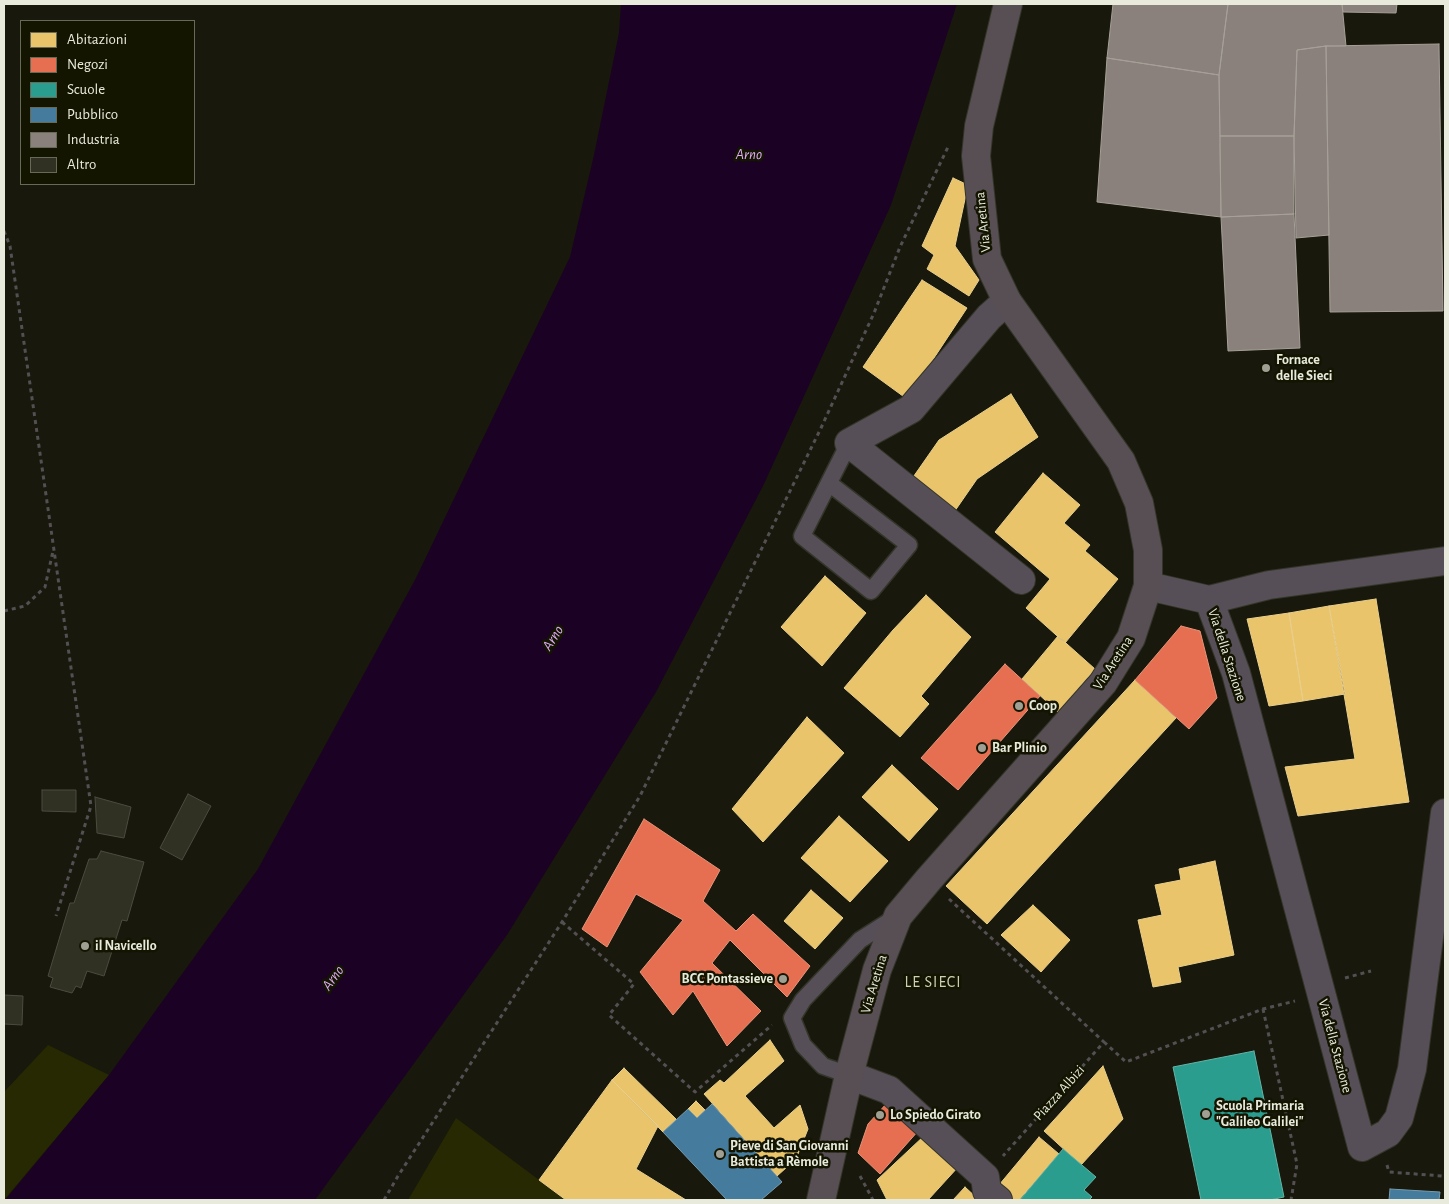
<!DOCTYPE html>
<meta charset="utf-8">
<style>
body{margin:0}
#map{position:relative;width:1449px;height:1204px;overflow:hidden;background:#18180c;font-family:"Alegreya Sans",sans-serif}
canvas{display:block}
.frame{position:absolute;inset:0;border:5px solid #e8eadb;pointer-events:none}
.legend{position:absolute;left:20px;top:20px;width:175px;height:165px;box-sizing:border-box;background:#131500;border:1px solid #686a58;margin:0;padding:6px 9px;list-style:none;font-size:15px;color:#e8eadb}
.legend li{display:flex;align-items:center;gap:10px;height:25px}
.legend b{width:25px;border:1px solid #686a58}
</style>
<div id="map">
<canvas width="1449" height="1204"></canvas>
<div class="frame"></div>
<ul class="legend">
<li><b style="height:14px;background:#e9c46a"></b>Abitazioni</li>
<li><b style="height:14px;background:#e76f51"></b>Negozi</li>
<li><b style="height:14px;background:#2a9d8f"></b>Scuole</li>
<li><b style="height:14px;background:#457b9d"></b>Pubblico</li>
<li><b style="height:14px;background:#8a817c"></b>Industria</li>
<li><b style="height:14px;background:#313123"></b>Altro</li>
</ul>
</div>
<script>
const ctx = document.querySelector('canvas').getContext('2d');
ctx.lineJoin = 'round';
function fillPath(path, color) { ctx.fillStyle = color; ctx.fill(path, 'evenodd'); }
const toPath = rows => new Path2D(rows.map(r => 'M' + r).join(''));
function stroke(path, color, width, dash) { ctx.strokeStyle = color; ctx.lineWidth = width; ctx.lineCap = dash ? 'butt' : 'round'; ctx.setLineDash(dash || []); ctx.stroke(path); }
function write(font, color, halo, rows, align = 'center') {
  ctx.font = font + ' "Alegreya Sans",sans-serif'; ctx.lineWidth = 5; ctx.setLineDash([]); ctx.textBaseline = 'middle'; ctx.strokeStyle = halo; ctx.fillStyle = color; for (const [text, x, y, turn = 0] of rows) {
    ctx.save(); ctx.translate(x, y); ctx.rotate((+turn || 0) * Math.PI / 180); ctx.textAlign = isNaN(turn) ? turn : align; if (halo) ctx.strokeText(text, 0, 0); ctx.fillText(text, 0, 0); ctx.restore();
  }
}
const green = toPath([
 [48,1045,109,1075,4,1200,4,1092],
 [456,1118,566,1200,408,1200]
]);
const water = toPath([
 [621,4,957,4,891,205,764,484,656,692,507,935,315,1200,5,1200,109,1075,258,869,416,578,570,257,594,155,619,33]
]);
const homes = toPath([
 [953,178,968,185,955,246,979,280,969,296,927,269,934,255,922,246,953,178],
 [922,280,967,308,907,399,863,367,922,280],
 [1011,394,1038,437,977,479,950,518,909,483,939,440,1011,394],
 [1043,473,1080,505,1064,523,1090,545,1085,551,1118,579,1065,643,1026,608,1050,579,995,532,1043,473],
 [825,576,866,613,822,666,781,627,825,576],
 [926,595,971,637,921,696,929,704,900,737,844,688,893,630,926,595],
 [1376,599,1409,802,1298,816,1285,767,1355,759,1329,606,1376,599],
 [1329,606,1345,694,1303,701,1289,613,1329,606],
 [1289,613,1303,701,1269,706,1247,619,1289,613],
 [1058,636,1095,669,1058,712,1022,679,1058,636],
 [1135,680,1176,718,987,924,946,886,1135,680],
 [807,717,844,753,763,842,732,809,807,717],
 [892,765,938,809,909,841,862,797,892,765],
 [839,816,888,861,850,902,801,858,839,816],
 [1215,861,1234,955,1178,967,1181,982,1153,987,1138,920,1162,915,1155,885,1181,880,1179,869,1215,861],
 [811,890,843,918,815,949,784,921,811,890],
 [1033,905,1070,940,1041,972,1001,935,1033,905],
 [770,1040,784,1061,745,1096,774,1128,800,1105,808,1129,796,1159,777,1176,704,1094,720,1080,724,1083,770,1040],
 [1103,1066,1123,1119,1081,1165,1044,1131,1103,1066],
 [624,1068,677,1120,663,1132,612,1080,624,1068],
 [612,1080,658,1126,636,1169,686,1200,566,1200,539,1180,612,1080],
 [696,1101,705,1110,697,1118,688,1109,696,1101],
 [925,1135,959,1166,928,1200,887,1200,877,1180,925,1135],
 [1039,1137,1059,1154,1019,1200,1004,1200,994,1191,1039,1137],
 [965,1187,979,1200,953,1200,965,1187]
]);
const shops = toPath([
 [1181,626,1200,631,1217,698,1189,729,1135,680,1181,626],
 [1005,664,1040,696,958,790,921,758,1005,664],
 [644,819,720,870,703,901,736,931,753,914,810,966,787,997,730,940,712,963,761,1011,727,1046,693,991,673,1015,640,972,683,920,636,894,607,947,582,929,644,819],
 [887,1103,919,1130,880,1174,858,1153,868,1124,887,1103]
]);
const schools = toPath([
 [1254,1051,1284,1197,1270,1200,1201,1200,1173,1067,1254,1051],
 [1063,1149,1096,1177,1084,1190,1092,1197,1089,1200,1020,1200,1063,1149]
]);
const public = toPath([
 [712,1104,782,1182,761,1200,727,1200,663,1132,688,1109,697,1118,712,1104],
 [1390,1189,1440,1192,1439,1200,1389,1200,1390,1189]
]);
const industry = toPath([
 [1113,4,1228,4,1219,75,1107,58,1113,4],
 [1228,4,1342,4,1346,46,1326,46,1297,50,1294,136,1220,136,1219,75,1228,4],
 [1342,4,1397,4,1396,13,1343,12,1342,4],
 [1439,44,1443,311,1330,312,1326,46,1439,44],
 [1326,46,1329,235,1296,238,1294,136,1297,50,1326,46],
 [1107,58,1219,75,1221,217,1097,202,1107,58],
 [1220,136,1294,136,1294,214,1221,217,1220,136],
 [1294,214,1300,348,1228,351,1221,217,1294,214]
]);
const building = toPath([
 [42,790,76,790,76,812,42,811,42,790],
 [188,794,211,806,182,860,160,848,188,794],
 [95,797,131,807,124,838,97,833,95,797],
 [101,851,144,862,127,921,122,920,104,976,87,971,81,988,76,986,72,993,50,987,53,978,48,976,70,903,74,903,89,859,97,859,101,851],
 [4,995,23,996,22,1025,4,1024,4,995]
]);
const path = toPath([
 [4,231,10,246,91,806,56,916],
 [4,611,25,606,45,587,53,551],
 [949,899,1104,1042,1003,1156],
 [562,922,634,984,609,1015,695,1092,772,1025],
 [1345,978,1371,971],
 [1263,1009,1297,1164,1291,1200],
 [1104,1042,1126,1062,1263,1009,1295,1001],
 [1387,1165,1389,1172,1442,1176],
 [860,1176,873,1200],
 [384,1200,398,1176,562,922,640,796,821,428,874,313,900,247,948,147]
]);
const lane = toPath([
 [830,484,909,545,871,591,802,536,849,443],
 [849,1075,823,1066,803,1045,792,1018,803,1000,860,940,896,917]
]);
const street = toPath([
 [1007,301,989,317,911,409,849,443,1021,580],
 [1148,586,1209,600,1269,585,1445,561],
 [1209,600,1236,673,1362,1147,1388,1133,1399,1118,1412,1069,1445,813],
 [849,1075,889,1090,985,1177,987,1191,998,1200]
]);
const primary = toPath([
 [821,1200,849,1075,877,970,898,916,929,879,1103,683,1131,638,1148,586,1148,550,1139,503,1121,461,1007,301,987,259,976,156,979,126,1008,4]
]);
const markers = [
 [1266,368,5,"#9fa093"],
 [1019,706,5,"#9fa093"],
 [982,748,5,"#9fa093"],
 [85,946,5,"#9fa093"],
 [783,979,5,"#9fa093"],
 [1206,1114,5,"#9fa093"],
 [880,1115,5,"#9fa093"],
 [720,1154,5,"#9fa093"]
];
const streetNames = [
 ["Via Aretina",983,222,-96],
 ["Via della Stazione",1227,655,72],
 ["Via Aretina",1113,663,-57],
 ["Via Aretina",874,984,-73],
 ["Via della Stazione",1335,1046,75],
 ["Piazza Albizi",1059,1093,-48]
];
const poiNames = [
 ["Fornace",1276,360],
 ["delle Sieci",1276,376],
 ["Coop",1029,706],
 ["Bar Plinio",992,748],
 ["il Navicello",95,946],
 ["BCC Pontassieve",773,979,"right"],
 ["Scuola Primaria",1216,1106],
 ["\"Galileo Galilei\"",1216,1122],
 ["Lo Spiedo Girato",890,1115],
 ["Pieve di San Giovanni",730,1146],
 ["Battista a Rèmole",730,1162]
];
const waterNames = [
 ["Arno",749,154],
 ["Arno",553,638,-58],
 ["Arno",333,978,-54]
];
const quarterNames = [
 ["LE SIECI",933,982]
];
fillPath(green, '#272902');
fillPath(water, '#1b0224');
fillPath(homes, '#e9c46a');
stroke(homes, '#e9cf8c', 1);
fillPath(shops, '#e76f51');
stroke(shops, '#e7947a', 1);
fillPath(schools, '#2a9d8f');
stroke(schools, '#63b4a6', 1);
fillPath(public, '#457b9d');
stroke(public, '#769cb0', 1);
fillPath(industry, '#8a817c');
stroke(industry, '#a6a098', 1);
fillPath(building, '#313123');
stroke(building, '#4b4c41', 1);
stroke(lane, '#34352a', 19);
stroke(street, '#34352a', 30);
stroke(primary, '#34352a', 30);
stroke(path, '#544f52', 3, [4, 4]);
stroke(lane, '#574f57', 16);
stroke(street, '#574f57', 28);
stroke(primary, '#584f54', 28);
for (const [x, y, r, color] of markers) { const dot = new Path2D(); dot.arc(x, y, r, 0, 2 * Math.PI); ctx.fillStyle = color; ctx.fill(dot); stroke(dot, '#131500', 2); }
write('14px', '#e8eadb', '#131500', streetNames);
write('bold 14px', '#e8eadb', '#131500', poiNames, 'left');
write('italic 15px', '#e2adf8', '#131500', waterNames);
ctx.letterSpacing = '1px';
write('16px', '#ced2b4', '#131500', quarterNames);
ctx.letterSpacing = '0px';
</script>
